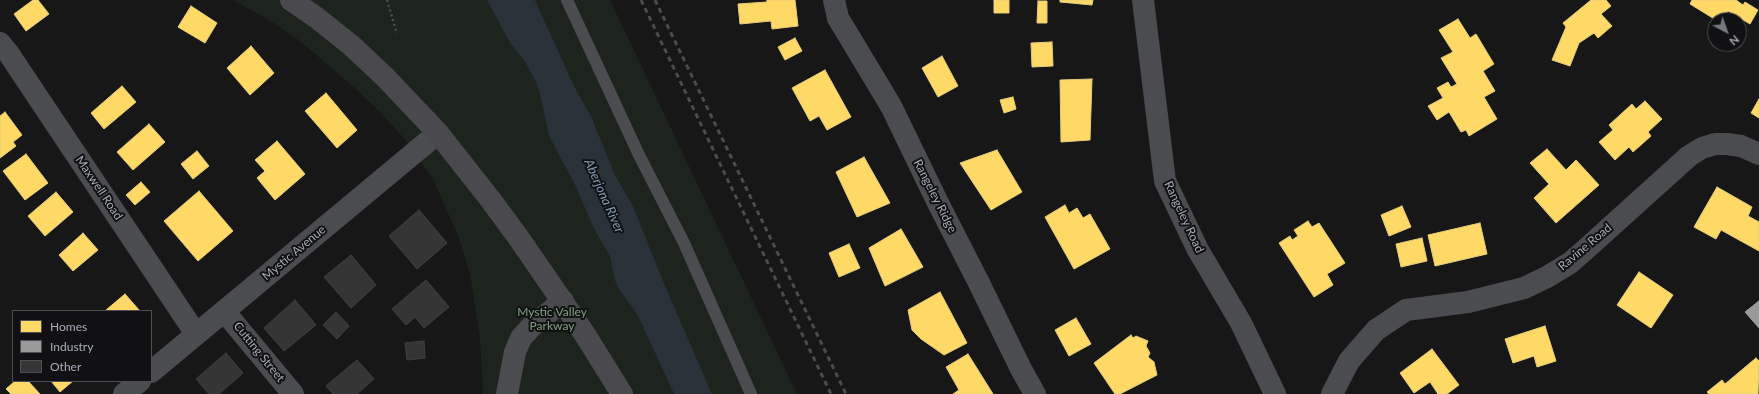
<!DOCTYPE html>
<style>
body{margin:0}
#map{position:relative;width:1759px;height:394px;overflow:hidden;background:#171717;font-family:Lato,sans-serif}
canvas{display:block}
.legend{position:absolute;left:12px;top:310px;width:140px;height:72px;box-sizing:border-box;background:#111113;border:1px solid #4d4f55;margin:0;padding:5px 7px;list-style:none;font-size:12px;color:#a8adb8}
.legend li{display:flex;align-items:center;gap:8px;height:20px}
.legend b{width:20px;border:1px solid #4d4f55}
.north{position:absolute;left:1707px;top:12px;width:40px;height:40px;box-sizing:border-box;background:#111113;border:1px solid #4d4f55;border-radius:50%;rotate:139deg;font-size:11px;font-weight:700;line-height:16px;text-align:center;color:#a8adb8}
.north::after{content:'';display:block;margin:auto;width:14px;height:18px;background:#757880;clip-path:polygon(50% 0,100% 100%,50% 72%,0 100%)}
</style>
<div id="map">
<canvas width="1759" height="394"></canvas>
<ul class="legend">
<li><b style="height:11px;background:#ffd966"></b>Homes</li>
<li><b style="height:11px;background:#999"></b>Industry</li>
<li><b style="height:11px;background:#353536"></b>Other</li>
</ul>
<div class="north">N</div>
</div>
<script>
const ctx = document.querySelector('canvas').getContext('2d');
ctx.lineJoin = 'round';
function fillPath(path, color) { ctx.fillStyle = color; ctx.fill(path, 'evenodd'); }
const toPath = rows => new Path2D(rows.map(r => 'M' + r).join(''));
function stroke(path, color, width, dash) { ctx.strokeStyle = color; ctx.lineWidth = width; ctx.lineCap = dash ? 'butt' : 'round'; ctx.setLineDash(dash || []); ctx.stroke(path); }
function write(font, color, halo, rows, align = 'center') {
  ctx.font = font + ' Lato,sans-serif'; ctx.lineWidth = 4; ctx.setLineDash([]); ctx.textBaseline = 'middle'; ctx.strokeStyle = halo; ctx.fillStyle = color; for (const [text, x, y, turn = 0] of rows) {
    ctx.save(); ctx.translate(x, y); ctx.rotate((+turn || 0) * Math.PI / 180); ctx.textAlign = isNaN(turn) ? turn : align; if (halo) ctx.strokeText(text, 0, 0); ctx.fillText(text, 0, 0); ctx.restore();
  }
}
const green = toPath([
 [233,0,487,0,510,43,524,60,536,82,540,94,549,136,576,187,594,229,610,256,615,281,619,289,637,314,674,394,483,394,480,338,470,274,459,238,433,179,403,137,381,113,357,90,300,41,269,20],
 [535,0,610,0,797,394,712,394,663,281,633,206,615,175,591,116,575,88]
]);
const water = toPath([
 [487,0,535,0,575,88,591,116,615,175,633,206,663,281,712,394,674,394,637,314,619,289,615,281,610,256,594,229,576,187,549,136,540,94,536,82,524,60,510,43]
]);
const homes = toPath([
 [33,0,38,0,49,14,26,31,14,14,33,0],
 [767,0,795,0,798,26,772,29,771,21,740,24,738,4,767,2,767,0],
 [994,0,1009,0,1009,13,994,13,994,0],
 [1060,0,1093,0,1092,5,1060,2,1060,0],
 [1591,0,1606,0,1611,6,1601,14,1612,26,1598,38,1594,33,1579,43,1570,66,1552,60,1566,27,1563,23,1591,0],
 [1692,0,1736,0,1743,5,1745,2,1758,10,1750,24,1728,11,1722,20,1716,20,1690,4,1692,0],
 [1038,1,1047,1,1047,23,1037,23,1038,1],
 [191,6,217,23,205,43,178,27,191,6],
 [1458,19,1470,38,1476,34,1494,64,1483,71,1495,91,1484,97,1497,119,1469,136,1466,130,1461,132,1449,112,1437,120,1428,106,1443,98,1437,88,1448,82,1451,87,1457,84,1441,58,1453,52,1439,30,1458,19],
 [795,38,802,51,785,60,778,47,795,38],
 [1052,42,1053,66,1032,67,1031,43,1052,42],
 [251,46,274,73,250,95,227,68,251,46],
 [942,56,958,86,938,97,922,68,942,56],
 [825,70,851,117,827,130,819,116,810,121,792,88,825,70],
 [1092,79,1090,140,1061,142,1060,80,1092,79],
 [122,86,136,102,104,129,91,113,122,86],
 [326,93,357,130,337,148,305,111,326,93],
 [1013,97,1016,109,1004,113,1000,100,1013,97],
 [1759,99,1759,118,1751,113,1759,99],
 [1645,101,1662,119,1648,132,1651,136,1633,152,1629,147,1615,160,1599,142,1613,130,1609,125,1632,104,1636,109,1645,101],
 [5,112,22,135,13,142,16,146,0,158,0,116,5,112],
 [149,124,165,142,133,170,117,152,149,124],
 [277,141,305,174,275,200,257,178,265,171,255,160,277,141],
 [1547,149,1566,170,1576,160,1599,185,1556,223,1534,198,1549,184,1530,163,1547,149],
 [997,150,1022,192,991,210,960,163,997,150],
 [197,151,209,166,193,179,181,164,197,151],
 [26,154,48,183,25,200,3,171,26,154],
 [864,157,890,203,857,217,836,172,864,157],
 [141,182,150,192,135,205,126,195,141,182],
 [1717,187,1752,207,1748,216,1759,222,1759,251,1721,230,1716,239,1694,227,1717,187],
 [199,191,233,231,198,261,164,221,199,191],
 [56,192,73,212,45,236,28,216,56,192],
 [1065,205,1069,213,1077,208,1083,218,1090,214,1110,249,1074,269,1045,217,1065,205],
 [1402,206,1411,227,1389,236,1381,215,1402,206],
 [1308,221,1312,227,1319,223,1345,263,1327,274,1333,285,1314,297,1279,243,1290,236,1292,240,1298,236,1294,230,1308,221],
 [1480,223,1487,254,1435,266,1428,235,1480,223],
 [901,229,923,267,885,286,869,248,901,229],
 [83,233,98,250,73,271,59,255,83,233],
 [1422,238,1427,261,1401,267,1396,244,1422,238],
 [849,244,860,268,839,277,829,253,849,244],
 [1639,272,1673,295,1651,328,1617,305,1639,272],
 [940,292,967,343,944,355,921,339,912,330,908,310,940,292],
 [125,294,140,311,107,311,106,310,125,294],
 [1076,318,1091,344,1069,356,1055,330,1076,318],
 [1545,326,1556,361,1537,367,1534,356,1513,363,1505,339,1545,326],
 [1131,335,1133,338,1136,336,1148,341,1146,346,1150,353,1148,357,1154,362,1157,375,1120,394,1115,394,1094,363,1131,335],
 [1432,349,1459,385,1447,394,1438,394,1430,382,1414,393,1400,373,1432,349],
 [968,354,993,394,953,394,959,390,946,367,968,354],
 [1756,358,1759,361,1758,394,1709,394,1707,392,1722,380,1725,384,1756,358],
 [15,381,28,381,40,394,11,394,6,389,15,381],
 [51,381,73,381,60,392,51,381]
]);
const industry = toPath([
 [1759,301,1759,328,1745,312,1759,301]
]);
const building = toPath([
 [419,210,447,243,417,269,389,236,419,210],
 [351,255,376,285,351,308,324,277,351,255],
 [426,280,449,307,424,328,415,317,406,325,392,309,426,280],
 [295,300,316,325,284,351,264,328,295,300],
 [336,312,349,326,337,339,323,325,336,312],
 [424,341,425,358,407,360,405,343,424,341],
 [226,353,243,373,219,394,209,394,196,379,226,353],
 [357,360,374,379,357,394,333,394,326,386,357,360]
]);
const path = toPath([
 [387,0,397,34]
]);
const lane = toPath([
 [567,0,639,155,684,243,751,394]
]);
const street = toPath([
 [834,0,838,18,891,106,938,203,978,281,1021,369,1035,394],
 [1143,0,1165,181,1198,250,1241,323,1275,394],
 [0,43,9,54,196,334],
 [224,311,293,394],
 [151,372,438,133],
 [124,394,140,381],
 [507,394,515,352,521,338,532,326,563,301],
 [1332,394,1349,361,1376,330,1406,310,1468,302,1524,288,1547,277,1570,263,1586,249,1689,156,1702,148,1715,144,1727,144,1741,146,1759,154]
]);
const secondary = toPath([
 [291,0,317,18,352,46,385,77,438,133,490,199,518,237,584,333,622,394]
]);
const rail = toPath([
 [641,0,831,394],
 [655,0,846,394]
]);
const streetNames = [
 ["Maxwell Road",99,188,56],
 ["Rangeley Ridge",935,196,63],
 ["Rangeley Road",1184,217,65],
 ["Ravine Road",1585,247,-40],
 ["Mystic Avenue",294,253,-40],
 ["Cutting Street",259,352,51]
];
const parkNames = [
 ["Mystic Valley",552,312],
 ["Parkway",552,326]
];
const waterNames = [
 ["Aberjona River",604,196,66]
];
fillPath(green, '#1d241e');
fillPath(water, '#2a3239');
fillPath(homes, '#ffd966');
stroke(homes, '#e5cc7f', 1);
fillPath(industry, '#999');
stroke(industry, '#9e9fa2', 1);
fillPath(building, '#353536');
stroke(building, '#3f4043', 1);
stroke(path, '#4d4e52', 2.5, [2, 3]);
stroke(lane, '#4b4c50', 12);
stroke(street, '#4b4c50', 22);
stroke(secondary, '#4a4a4e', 22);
stroke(rail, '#4b4c4f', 3, [5, 4]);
write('12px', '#a8adb8', '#111113', streetNames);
write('12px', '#7fa381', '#111113', parkNames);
write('italic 13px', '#7f9bb3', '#111113', waterNames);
</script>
